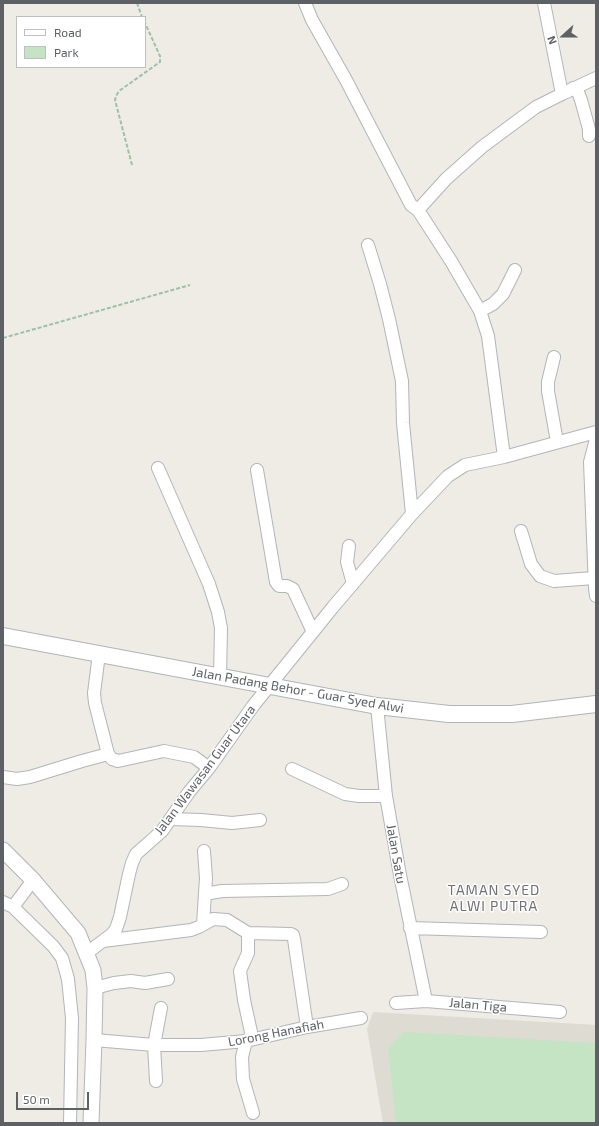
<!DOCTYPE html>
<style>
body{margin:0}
#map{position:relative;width:599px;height:1126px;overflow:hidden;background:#eeece5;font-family:"Exo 2",sans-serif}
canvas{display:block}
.frame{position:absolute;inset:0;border:4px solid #5d6064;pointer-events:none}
.legend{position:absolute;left:16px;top:16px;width:130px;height:52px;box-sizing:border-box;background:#fff;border:1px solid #bebfc1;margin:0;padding:5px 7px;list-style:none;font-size:12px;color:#5d6064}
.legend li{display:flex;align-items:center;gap:8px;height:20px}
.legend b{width:20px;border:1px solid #bebfc1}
.north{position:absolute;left:543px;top:16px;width:40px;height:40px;-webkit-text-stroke:3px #fff;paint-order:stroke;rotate:249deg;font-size:11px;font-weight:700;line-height:16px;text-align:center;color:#5d6064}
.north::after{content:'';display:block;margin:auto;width:14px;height:18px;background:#5d6064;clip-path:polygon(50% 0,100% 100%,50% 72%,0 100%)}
.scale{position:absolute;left:16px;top:1092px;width:73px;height:18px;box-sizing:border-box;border:2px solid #5d6064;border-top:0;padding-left:5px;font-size:12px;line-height:14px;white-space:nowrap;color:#5d6064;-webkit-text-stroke:3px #fff;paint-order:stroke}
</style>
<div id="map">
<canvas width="599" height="1126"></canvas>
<div class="frame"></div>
<ul class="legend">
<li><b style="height:5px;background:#fff"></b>Road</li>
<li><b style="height:11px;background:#c4e4c4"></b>Park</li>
</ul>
<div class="north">N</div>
<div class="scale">50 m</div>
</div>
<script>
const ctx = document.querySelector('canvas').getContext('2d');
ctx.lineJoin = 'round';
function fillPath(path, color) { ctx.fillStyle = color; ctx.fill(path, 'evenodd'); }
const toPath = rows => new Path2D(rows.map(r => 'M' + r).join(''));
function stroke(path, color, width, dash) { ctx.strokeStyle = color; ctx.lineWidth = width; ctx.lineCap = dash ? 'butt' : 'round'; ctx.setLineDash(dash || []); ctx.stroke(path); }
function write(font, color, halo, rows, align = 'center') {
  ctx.font = font + ' "Exo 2",sans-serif'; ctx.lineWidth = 3; ctx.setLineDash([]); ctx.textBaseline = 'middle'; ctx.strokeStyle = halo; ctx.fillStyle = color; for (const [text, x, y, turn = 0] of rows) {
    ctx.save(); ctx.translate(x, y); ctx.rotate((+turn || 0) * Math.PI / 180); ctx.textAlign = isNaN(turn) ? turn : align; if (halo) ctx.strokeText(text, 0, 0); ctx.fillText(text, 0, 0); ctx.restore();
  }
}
const education = toPath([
 [373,1012,596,1025,596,1123,383,1123,367,1029]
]);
const green = toPath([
 [404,1032,596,1043,596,1123,396,1123,388,1048]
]);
const path = toPath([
 [137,3,142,17],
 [132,165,115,100,116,96,119,91,160,62,160,56,145,23],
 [3,338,190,285]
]);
const minor = toPath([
 [305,3,312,20,346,80,411,205,418,210,451,261,480,311,488,336,504,457],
 [544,3,562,94],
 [573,88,578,92,581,100,589,129,589,136],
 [418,210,446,179,482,147,536,107,562,94,596,78],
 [368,245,380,284,389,319,402,381,403,423,412,514],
 [480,311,493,304,503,294,515,270],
 [554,357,548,382,548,391,557,442],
 [596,439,590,462,595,588,596,596],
 [158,468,209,584,218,612,221,628,220,677],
 [257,470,276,582,279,586,287,586,293,589,313,632],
 [521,531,531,564,540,576,554,581,594,578],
 [349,546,347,562,353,584],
 [99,654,94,693,95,703,108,754],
 [377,706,386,796,400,875,426,1001],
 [292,769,345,794,359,796,386,796],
 [3,777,17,779,30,777,82,761,108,754,112,759,118,761,164,751,194,757,209,768],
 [171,819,201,820,232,823,260,820],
 [205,894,222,891,328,889,342,884],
 [3,902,13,907,53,946,62,958,68,979,72,1018,70,1123],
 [13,907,33,880],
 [203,924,206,878,204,851],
 [410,928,541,932],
 [248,933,248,953,240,971,244,1000,251,1032,250,1038,246,1041,242,1057,243,1079,253,1113],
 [103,941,191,930,199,927,213,919,227,920,248,933,291,934,293,935,294,939,307,1027],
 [87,953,112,934,116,929,120,917,129,874,132,863,136,854,162,831,189,792,209,768,253,706,333,607,412,514,448,476,465,465,504,457,596,432],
 [95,988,114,983,131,981,145,983,168,979],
 [396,1003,426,1001,560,1012],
 [94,1040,154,1045,201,1045,246,1041,307,1027,361,1018],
 [156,1081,154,1045,161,1008]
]);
const tertiary = toPath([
 [3,850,33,880,78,933,93,970,95,988,94,1040,91,1123]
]);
const secondary = toPath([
 [3,636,377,706,449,714,512,714,596,704]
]);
const streetNames = [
 ["Jalan Padang Behor - Guar Syed Alwi",298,690,10],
 ["Jalan Wawasan Guar Utara",205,770,-53],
 ["Jalan Satu",396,854,80],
 ["Jalan Tiga",478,1005,5],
 ["Lorong Hanafiah",276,1033,-11]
];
const neighbourhoodNames = [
 ["TAMAN SYED",494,890],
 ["ALWI PUTRA",494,906]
];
fillPath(education, '#dedbd3');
fillPath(green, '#c4e4c4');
stroke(minor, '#b2b5b9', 14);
stroke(tertiary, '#b2b5b9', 17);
stroke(secondary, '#b1b4b9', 18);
stroke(path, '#9cc2a6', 2, [4, 2]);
stroke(minor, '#fff', 12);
stroke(tertiary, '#fff', 15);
stroke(secondary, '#fff', 16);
write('13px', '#5d6064', '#fff', streetNames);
ctx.letterSpacing = '1px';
write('14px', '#6e7276', '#fff', neighbourhoodNames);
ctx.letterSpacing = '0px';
</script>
